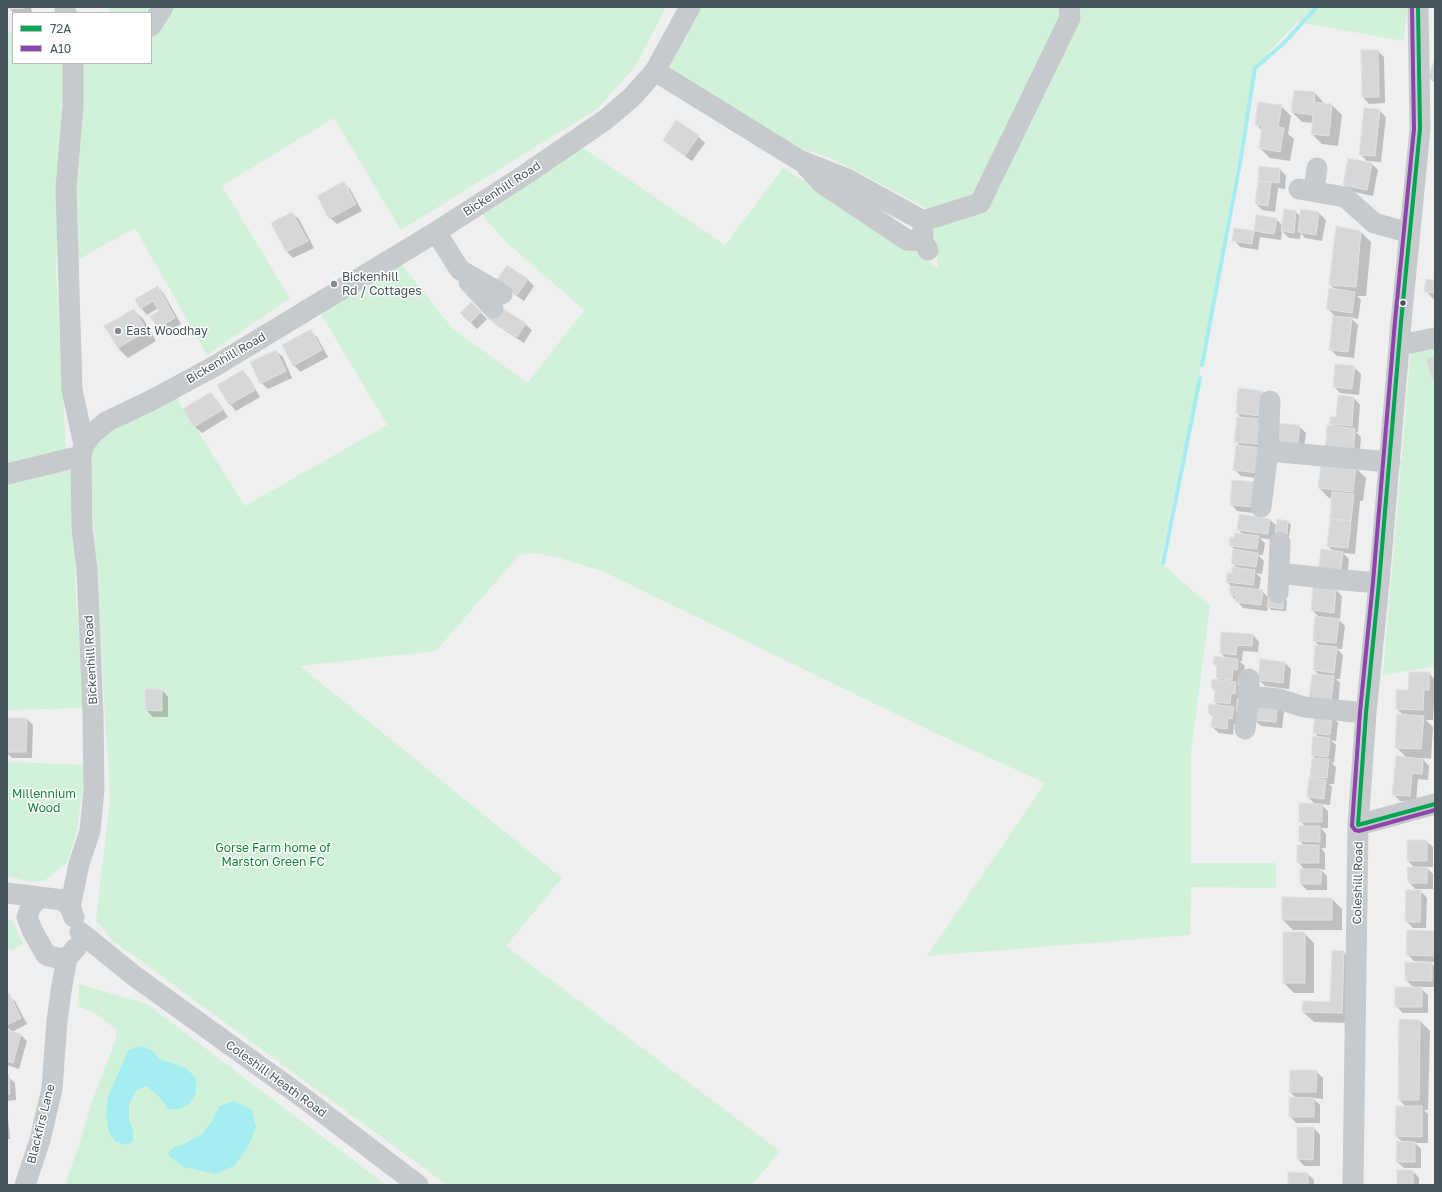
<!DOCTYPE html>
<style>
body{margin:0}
#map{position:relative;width:1442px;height:1192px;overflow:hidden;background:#f0efef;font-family:"Golos Text",sans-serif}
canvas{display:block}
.frame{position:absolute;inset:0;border:8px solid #45565d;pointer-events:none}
.legend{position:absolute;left:12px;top:12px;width:140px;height:52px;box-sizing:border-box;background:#fff;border:1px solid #b5bbbe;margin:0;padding:5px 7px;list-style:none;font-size:12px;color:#45565d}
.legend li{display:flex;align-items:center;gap:8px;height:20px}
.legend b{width:20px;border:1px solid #b5bbbe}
</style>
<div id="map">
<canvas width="1442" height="1192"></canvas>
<div class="frame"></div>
<ul class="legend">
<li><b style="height:5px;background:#00a651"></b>72A</li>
<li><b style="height:5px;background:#8e44ad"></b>A10</li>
</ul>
</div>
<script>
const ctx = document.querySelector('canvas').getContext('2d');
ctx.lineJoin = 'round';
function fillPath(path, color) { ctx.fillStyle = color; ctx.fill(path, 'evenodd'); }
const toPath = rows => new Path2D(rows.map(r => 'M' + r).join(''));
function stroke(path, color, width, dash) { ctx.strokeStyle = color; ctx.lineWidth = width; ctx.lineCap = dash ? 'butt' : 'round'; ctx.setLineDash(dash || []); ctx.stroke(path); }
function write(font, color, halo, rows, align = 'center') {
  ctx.font = font + ' "Golos Text",sans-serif'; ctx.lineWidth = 3; ctx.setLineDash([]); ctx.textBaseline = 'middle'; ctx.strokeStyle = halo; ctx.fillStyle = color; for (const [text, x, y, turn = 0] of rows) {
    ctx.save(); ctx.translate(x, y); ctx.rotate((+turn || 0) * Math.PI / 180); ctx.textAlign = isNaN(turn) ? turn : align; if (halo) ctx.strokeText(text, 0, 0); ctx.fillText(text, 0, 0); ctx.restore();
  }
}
const green = toPath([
 [109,7,666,7,635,67,597,109,401,230,334,118,222,186,290,298,207,355,135,228,72,263,81,106,81,63,151,63,151,13,109,13],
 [700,7,1407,7,1404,41,1297,22,1254,68,1202,362,1160,562,1210,606,1191,752,1191,863,1276,863,1276,888,1191,887,1190,935,927,956,1045,783,933,732,602,571,559,558,537,553,519,555,436,651,300,666,562,878,506,946,780,1151,752,1185,447,1185,111,939,96,920,110,799,90,463,94,448,101,437,177,398,245,506,387,425,318,309,399,261,453,329,528,383,584,310,506,242,477,209,580,146,725,245,783,168,895,236,938,269,932,211,831,158,796,147,669,69],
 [7,32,13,32,13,63,64,63,56,269,66,451,7,464],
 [1435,329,1435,666,1383,675,1412,335],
 [73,464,76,598,84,708,7,710,7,481],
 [7,762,86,765,76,836,67,863,44,881,30,882,7,876],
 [7,918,12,921,23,944,11,950,7,947],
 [79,984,147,1004,386,1185,65,1185,80,1142,92,1102,115,1042,117,1030,95,1013,78,1006,77,1030],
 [140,1046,152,1050,159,1059,168,1109,160,1098,147,1086,137,1090,129,1104,129,1120,133,1130,106,1114,107,1099,128,1050],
 [219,1106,216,1174,183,1167,170,1157,168,1153,173,1148,184,1144,202,1134,212,1121]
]);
const water = toPath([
 [140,1046,152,1050,159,1059,186,1068,196,1078,196,1093,189,1104,180,1109,168,1109,160,1098,147,1086,137,1090,129,1104,129,1120,133,1130,133,1141,126,1145,115,1141,109,1132,106,1114,107,1099,128,1050],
 [234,1101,252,1110,256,1127,249,1145,235,1165,216,1174,183,1167,170,1157,168,1153,173,1148,184,1144,202,1134,212,1121,219,1106]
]);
const shadow = toPath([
 [9,7,31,7,32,13,13,13],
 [1362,51,1378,51,1384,57,1385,103,1369,104,1363,97],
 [1435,61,1435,83,1430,78],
 [1315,93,1325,104,1332,105,1342,115,1338,146,1322,144,1312,134,1313,123,1302,122,1292,112],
 [1281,106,1291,116,1288,134,1294,139,1290,161,1270,158,1260,148,1262,131,1256,124],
 [1379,110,1386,117,1381,162,1367,161,1360,154],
 [698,136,705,143,692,161,670,146,664,140],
 [1372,164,1378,170,1373,196,1350,191,1344,185],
 [1280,169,1286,176,1285,189,1278,188,1275,212,1262,210,1256,204],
 [343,182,350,189,362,211,337,224,330,218],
 [1302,211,1319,213,1326,220,1322,241,1305,238,1301,233,1300,239,1289,238,1282,231,1281,240,1260,237,1258,250,1240,247,1234,240,1235,229,1254,232,1257,216,1276,219,1283,226,1296,212,1301,217],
 [292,213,299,219,314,248,293,258,287,252,272,223],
 [1361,232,1371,242,1366,296,1357,296,1361,300,1358,319,1350,317,1358,325,1354,358,1337,356,1330,349,1334,315,1327,308,1336,290,1330,285],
 [507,266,528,280,534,286,524,301,504,287],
 [1435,281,1435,301,1426,291],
 [158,287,164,294,181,324,164,334,158,327,160,312,158,308,147,315,141,308],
 [471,303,487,319,477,329,461,313],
 [496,305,525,324,532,330,524,343,495,324,488,318,487,319],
 [134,310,144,320,156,341,128,358,118,348],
 [311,331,317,337,328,357,300,372,294,365],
 [276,351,283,357,292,378,268,389,261,383],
 [1354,367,1361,374,1359,395,1340,393,1334,386],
 [243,371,249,378,260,397,236,411,230,404],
 [1263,392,1269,399,1264,479,1241,476,1235,470,1241,447,1236,441,1242,418,1237,413],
 [211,394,217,400,228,417,202,433,195,427,185,410],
 [1354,398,1360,405,1358,432,1356,432,1361,437,1359,461,1330,423,1337,418],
 [1276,424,1299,426,1306,433,1303,456],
 [1356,468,1366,478,1363,501,1360,501,1355,554,1343,553,1349,559,1347,581,1326,578,1334,552,1328,546,1333,498,1329,498,1319,488],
 [1233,481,1260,514,1237,511,1231,504],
 [1240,515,1270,520,1277,526,1288,522,1291,525,1289,536,1279,535,1276,532,1275,540,1260,538,1265,543,1263,555,1258,555,1264,561,1262,574,1256,573,1261,578,1259,590,1262,591,1269,598,1284,598,1287,601,1286,611,1271,610,1268,606,1267,611,1243,608,1231,595,1231,586,1227,582,1238,569,1232,563,1234,549,1230,545,1235,539,1243,535,1238,529],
 [1336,590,1342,596,1340,619,1337,618,1345,626,1342,649,1337,649,1343,655,1340,679,1336,679,1340,683,1338,708,1317,706,1320,676,1314,670,1320,647,1314,640,1320,618,1312,610],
 [1253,635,1259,642,1258,652,1243,651,1242,661,1239,661,1245,666,1243,676,1239,675,1238,685,1243,690,1241,700,1237,699,1236,711,1240,715,1239,725,1234,724,1233,735,1219,733,1212,727,1213,717,1209,713,1220,707,1215,702,1216,692,1212,688,1220,682,1217,678,1218,669,1214,664,1226,658,1221,653],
 [1285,663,1291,669,1289,689,1265,686,1259,680],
 [1429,673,1435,680,1433,720,1426,720,1433,727,1431,759,1422,758,1429,766,1428,780,1418,779,1416,802,1400,801,1393,794,1407,758,1396,747,1403,715,1397,709,1397,691,1409,691],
 [162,690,168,697,168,717,153,717,146,710],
 [1277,706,1284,712,1282,728,1261,726,1254,719],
 [1332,716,1338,723,1336,741,1331,740,1336,745,1334,763,1331,762,1336,767,1334,784,1329,784,1332,787,1330,805,1321,804,1328,811,1328,828,1321,828,1326,834,1326,848,1321,848,1325,853,1325,870,1320,869,1327,876,1327,890,1307,890,1301,884,1305,870,1298,862,1305,846,1300,841,1300,827,1306,827,1300,821,1316,805,1308,797,1315,780,1311,776,1316,759,1312,755,1319,738,1314,732],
 [7,719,27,719,33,725,32,758,12,758,7,753],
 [1426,841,1433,847,1433,867,1426,867,1433,874,1433,889,1415,889,1409,882,1415,868,1408,861],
 [1421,891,1427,898,1426,928,1413,928,1406,921],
 [1332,899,1342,909,1342,930,1293,930,1283,920],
 [1435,932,1435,962,1414,961,1407,954],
 [1304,933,1314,943,1314,993,1294,993,1284,983],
 [1343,952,1353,962,1351,1023,1314,1022,1303,1012,1331,1003],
 [1432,964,1435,967,1435,987,1420,987,1428,995,1428,1013,1403,1013,1396,1006,1414,988,1406,980],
 [7,995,8,995,15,1001,27,1024,12,1032,7,1027],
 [1420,1021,1430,1031,1428,1110,1424,1110,1428,1114,1428,1143,1415,1143,1421,1149,1421,1168,1404,1168,1397,1162,1403,1142,1396,1136,1406,1107,1399,1099],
 [7,1031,21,1035,27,1041,19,1069,7,1065],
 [1316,1071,1323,1078,1323,1099,1313,1098,1320,1105,1320,1123,1296,1123,1290,1116,1297,1099,1290,1092],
 [7,1076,15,1083,16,1100,7,1101],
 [7,1117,8,1118,10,1139,7,1139],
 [1314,1128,1320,1135,1320,1166,1304,1166,1298,1159],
 [1413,1171,1419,1178,1419,1185,1398,1185],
 [1308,1174,1314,1180,1314,1185,1289,1185]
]);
const stream = toPath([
 [1202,365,1240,163,1255,68,1283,44,1317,7],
 [1163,563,1200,378]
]);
const building = toPath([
 [8,7,25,7,25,8,8,9,8,7],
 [1361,50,1378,50,1379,97,1362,97,1361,50],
 [1435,58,1435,80,1428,78,1435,58],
 [1294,90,1315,92,1314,102,1332,104,1329,136,1311,134,1313,115,1291,112,1294,90],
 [1258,102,1282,105,1278,127,1284,128,1280,152,1259,148,1262,126,1255,125,1258,102],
 [1364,108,1380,109,1375,156,1359,155,1364,108],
 [676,120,699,135,685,156,663,140,676,120],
 [1348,158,1372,163,1367,190,1343,185,1348,158],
 [1259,166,1280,168,1279,183,1258,181,1259,166],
 [344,181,356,204,329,219,317,196,344,181],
 [1258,181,1271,182,1268,206,1255,204,1258,181],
 [1284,209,1296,211,1294,233,1281,231,1284,209],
 [1301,209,1319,212,1316,235,1298,232,1301,209],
 [292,212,308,241,286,252,271,223,292,212],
 [1256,215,1277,218,1274,234,1254,231,1256,215],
 [1336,226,1361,231,1356,287,1329,285,1336,226],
 [1234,228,1254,231,1252,244,1232,241,1234,228],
 [507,265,528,279,517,295,496,281,507,265],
 [1426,279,1435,280,1435,293,1424,292,1426,279],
 [158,286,175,318,157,328,150,316,159,311,153,301,140,309,135,299,158,286],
 [1329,288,1355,292,1352,313,1326,309,1329,288],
 [471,302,481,312,470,323,460,313,471,302],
 [495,304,526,323,517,337,487,318,495,304],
 [134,309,147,331,118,348,104,326,134,309],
 [1333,316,1352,318,1348,352,1329,350,1333,316],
 [311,329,322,350,293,366,282,345,311,329],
 [276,350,286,371,260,384,250,362,276,350],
 [1435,356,1435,379,1432,380,1426,359,1435,356],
 [1335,364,1355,366,1352,389,1333,387,1335,364],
 [243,370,255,390,229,405,217,385,243,370],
 [1238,388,1263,391,1260,416,1236,413,1238,388],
 [211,392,222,410,194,427,183,409,211,392],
 [1338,395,1354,397,1352,426,1329,424,1330,417,1336,417,1338,395],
 [1237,417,1262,419,1259,444,1234,442,1237,417],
 [1275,423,1300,425,1297,450,1272,448,1275,423],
 [1327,425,1355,429,1353,455,1325,452,1327,425],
 [1236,445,1261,448,1258,473,1233,470,1236,445],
 [1321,463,1356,467,1353,492,1318,488,1321,463],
 [1232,480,1257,482,1254,507,1230,505,1232,480],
 [1332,492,1354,494,1351,521,1330,519,1332,492],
 [1239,514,1270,519,1268,534,1237,530,1239,514],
 [1277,519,1288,521,1287,534,1275,532,1277,519],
 [1330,519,1351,521,1348,548,1327,546,1330,519],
 [1235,533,1259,536,1257,549,1229,546,1230,537,1234,538,1235,533],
 [1233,549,1258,553,1256,567,1231,564,1233,549],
 [1321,549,1343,552,1340,575,1318,572,1321,549],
 [1232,567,1255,570,1253,585,1226,582,1227,573,1232,573,1232,567],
 [1230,586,1263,590,1261,605,1235,602,1236,596,1230,595,1230,586],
 [1313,586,1336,589,1334,613,1311,610,1313,586],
 [1269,595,1284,597,1283,609,1267,607,1269,595],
 [1315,616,1339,619,1336,643,1313,641,1315,616],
 [1221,632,1253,634,1252,646,1237,645,1236,655,1220,653,1221,632],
 [1315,645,1337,647,1334,673,1313,670,1315,645],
 [1214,656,1238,659,1237,670,1233,669,1232,680,1216,678,1217,665,1213,664,1214,656],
 [1260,659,1285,662,1283,683,1258,680,1260,659],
 [1409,672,1429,672,1429,690,1424,690,1423,710,1396,709,1396,690,1408,690,1409,672],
 [1312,674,1334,676,1331,702,1309,700,1312,674],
 [1212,679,1236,682,1235,694,1231,693,1230,704,1214,702,1215,689,1211,688,1212,679],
 [145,689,162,689,162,711,145,710,145,689],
 [1255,702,1277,705,1276,722,1253,720,1255,702],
 [1209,704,1234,707,1232,719,1228,718,1227,729,1211,727,1213,714,1208,713,1209,704],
 [1315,714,1332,716,1330,735,1313,733,1315,714],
 [1397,714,1424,716,1421,749,1395,748,1397,714],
 [7,718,27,718,26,752,7,752,7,718],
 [1313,736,1330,738,1328,757,1311,755,1313,736],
 [1396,756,1423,759,1422,774,1412,773,1410,796,1392,795,1396,756],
 [1312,758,1329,759,1327,778,1310,777,1312,758],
 [1309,778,1326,780,1324,799,1307,797,1309,778],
 [1299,803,1322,804,1322,822,1299,822,1299,803],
 [1299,826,1320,826,1320,842,1299,841,1299,826],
 [1407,840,1427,840,1427,861,1407,861,1407,840],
 [1297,845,1319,845,1319,863,1297,863,1297,845],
 [1407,867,1427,867,1427,883,1408,883,1407,867],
 [1300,869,1321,869,1321,884,1300,884,1300,869],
 [1406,890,1421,890,1420,922,1405,922,1406,890],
 [1282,897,1332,898,1332,920,1282,920,1282,897],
 [1407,930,1435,931,1435,956,1406,955,1407,930],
 [1283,932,1305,932,1305,983,1283,983,1283,932],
 [1332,950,1344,951,1342,1013,1302,1012,1303,1001,1330,1002,1332,950],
 [1405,962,1432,963,1432,981,1405,980,1405,962],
 [1395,987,1422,987,1422,1007,1395,1007,1395,987],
 [9,993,21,1018,7,1025,7,994,9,993],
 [1399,1019,1420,1020,1419,1100,1398,1100,1399,1019],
 [7,1030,21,1034,13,1063,7,1061,7,1030],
 [1290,1070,1317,1070,1316,1092,1289,1092,1290,1070],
 [7,1075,9,1075,10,1094,7,1094,7,1075],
 [1289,1097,1314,1098,1314,1117,1289,1117,1289,1097],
 [1396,1106,1422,1106,1422,1137,1395,1136,1396,1106],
 [1297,1127,1314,1127,1313,1160,1297,1159,1297,1127],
 [1397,1141,1415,1142,1415,1162,1396,1162,1397,1141],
 [1397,1170,1413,1170,1413,1185,1397,1185,1397,1170],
 [1288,1172,1308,1173,1308,1185,1288,1185,1288,1172]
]);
const minor = toPath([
 [65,11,66,13],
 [151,26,163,7],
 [73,63,73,106,66,188,72,390,84,445],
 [655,71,799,160,847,179,923,221,923,241,928,250],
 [807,167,823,184,907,240,923,241],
 [1299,189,1345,197,1374,223,1410,233],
 [1314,191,1317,168],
 [923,221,980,203,1070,18,1069,7],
 [436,232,460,270,502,294],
 [469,282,493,308],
 [1400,345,1435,338],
 [1268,451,1390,462],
 [7,474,81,456],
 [1261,507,1268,451,1270,401],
 [1279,573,1332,579,1379,583],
 [1278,593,1280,542],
 [1249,696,1279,699,1304,707,1366,713],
 [1245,729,1249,696,1249,679],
 [1358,825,1435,804],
 [7,893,63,900,70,907,74,917],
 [39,898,31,906,27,917,32,930,46,955,57,958,67,958,76,948],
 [70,907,79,864,90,831,94,789,93,715,87,570,82,527,81,456,84,445,91,435,106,422,152,400,215,366,436,232,526,174,605,120,632,97,655,71,690,7],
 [80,932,133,975,305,1099,418,1185],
 [25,1185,40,1140,52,1089,57,1021,61,991,67,958],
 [1353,1185,1358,825,1366,713,1379,583,1401,322,1420,129,1418,7]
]);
const bus1 = toPath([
 [1418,7,1420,129,1401,322,1379,583,1366,713,1358,825,1435,804]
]);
const bus2 = toPath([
 [1412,7,1414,129,1395,321,1373,582,1360,712,1352,826,1355,830,1359,831,1435,810]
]);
const markers = [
 [334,284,4,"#818c90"],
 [1403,303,3.5,"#45565d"],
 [118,331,4,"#818c90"]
];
const streetNames = [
 ["Bickenhill Road",502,189,-33],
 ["Bickenhill Road",226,358,-30],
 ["Bickenhill Road",91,660,-93],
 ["Coleshill Road",1358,883,-89],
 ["Coleshill Heath Road",276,1079,36],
 ["Blackfirs Lane",41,1124,-76]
];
const poiNames = [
 ["Bickenhill",342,277],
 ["Rd / Cottages",342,291],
 ["East Woodhay",126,331]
];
const parkNames = [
 ["Millennium",44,794],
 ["Wood",44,808],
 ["Gorse Farm home of",273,848],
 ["Marston Green FC",273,862]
];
fillPath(green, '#d2f1d9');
fillPath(water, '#a4edf1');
fillPath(shadow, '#0003');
stroke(stream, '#a4edf1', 4);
fillPath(building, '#d6d7d8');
stroke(building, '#e1e1e2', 1);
stroke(minor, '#c7cacc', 21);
stroke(bus1, '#00a651', 4);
stroke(bus2, '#8e44ad', 4);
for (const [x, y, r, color] of markers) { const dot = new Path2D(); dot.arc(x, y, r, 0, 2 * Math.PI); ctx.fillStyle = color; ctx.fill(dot); stroke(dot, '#fff', 1.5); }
write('12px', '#45565d', '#fff', streetNames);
write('12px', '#45565d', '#fff', poiNames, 'left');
write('12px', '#118439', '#fff', parkNames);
</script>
